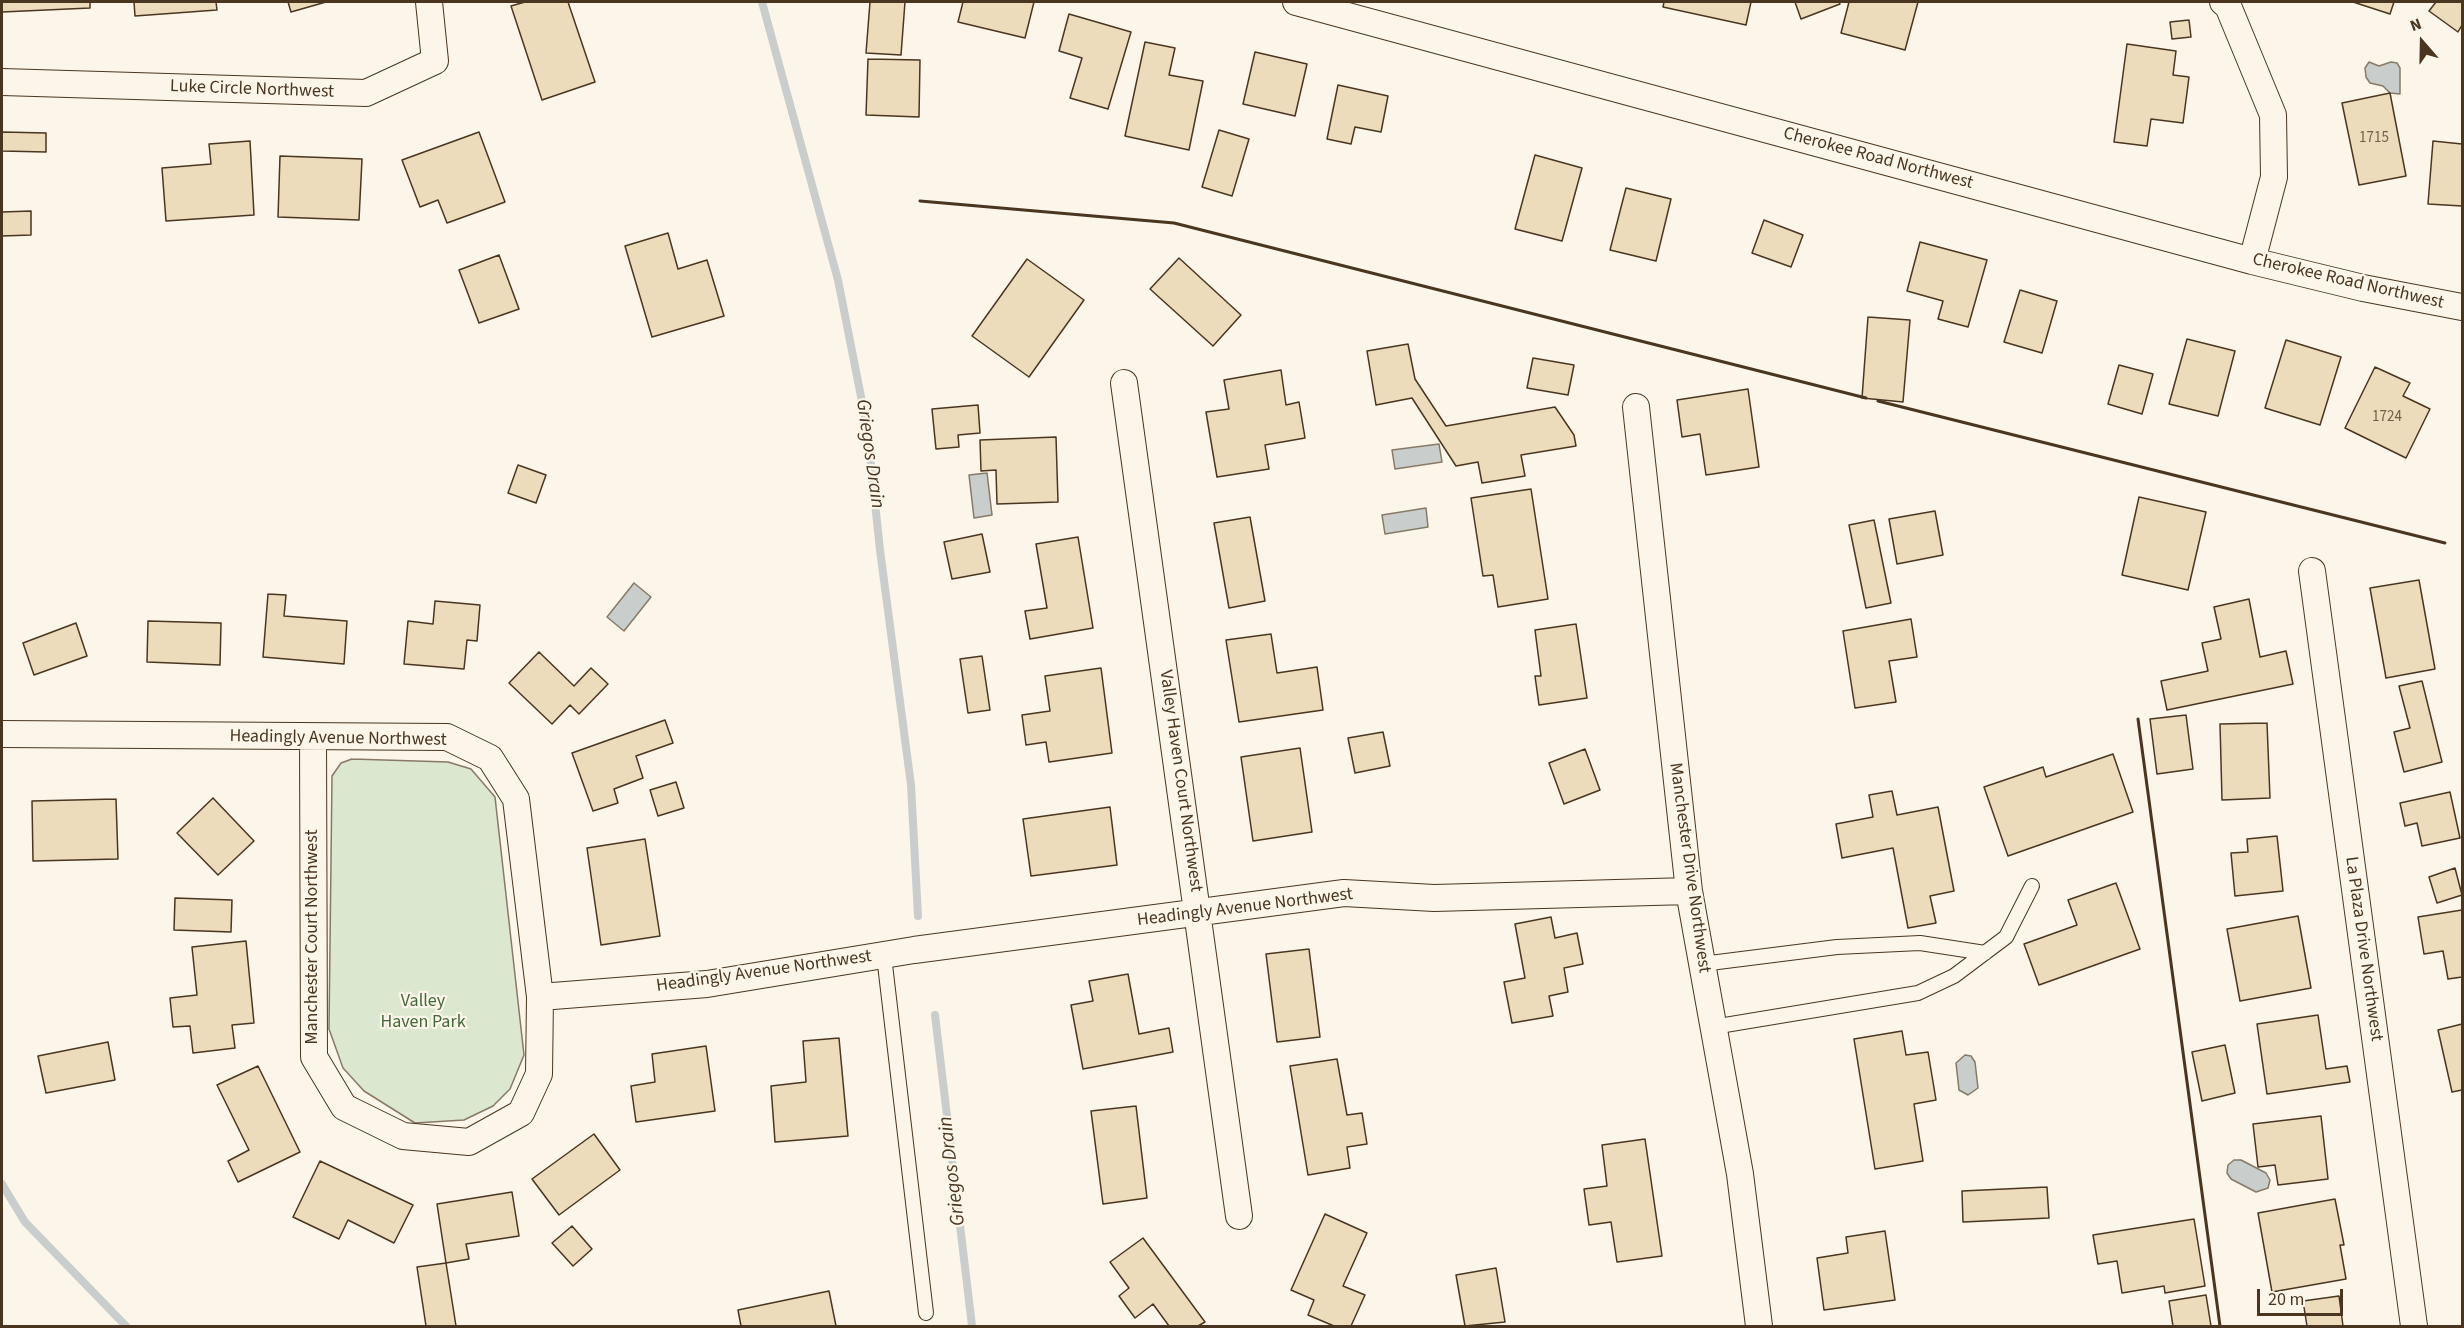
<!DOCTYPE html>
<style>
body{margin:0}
#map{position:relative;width:2464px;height:1328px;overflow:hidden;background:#fbf6e9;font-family:"Source Sans 3",sans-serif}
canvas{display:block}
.frame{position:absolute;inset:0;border:3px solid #4a3520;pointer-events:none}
.north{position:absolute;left:2392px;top:12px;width:60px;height:60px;-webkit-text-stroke:4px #fbf6e9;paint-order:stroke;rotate:340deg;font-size:16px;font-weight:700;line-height:24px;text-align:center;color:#4a3520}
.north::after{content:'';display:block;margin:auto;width:21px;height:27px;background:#4a3520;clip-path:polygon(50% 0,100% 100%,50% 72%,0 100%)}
.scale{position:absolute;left:2257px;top:1289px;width:86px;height:27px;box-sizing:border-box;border:3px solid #4a3520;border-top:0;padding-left:8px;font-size:18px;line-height:21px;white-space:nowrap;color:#4a3520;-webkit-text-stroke:4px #fbf6e9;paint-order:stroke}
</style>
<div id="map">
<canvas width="2464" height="1328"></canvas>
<div class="frame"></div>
<div class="north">N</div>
<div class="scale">20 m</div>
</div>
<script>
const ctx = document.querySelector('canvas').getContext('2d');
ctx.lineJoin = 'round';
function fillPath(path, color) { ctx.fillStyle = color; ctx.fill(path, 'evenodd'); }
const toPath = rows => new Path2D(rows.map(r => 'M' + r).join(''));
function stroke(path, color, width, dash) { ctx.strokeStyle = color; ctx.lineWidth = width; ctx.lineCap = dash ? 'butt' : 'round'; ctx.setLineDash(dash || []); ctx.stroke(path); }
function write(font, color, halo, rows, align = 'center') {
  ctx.font = font + ' "Source Sans 3",sans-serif'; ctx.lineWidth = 4.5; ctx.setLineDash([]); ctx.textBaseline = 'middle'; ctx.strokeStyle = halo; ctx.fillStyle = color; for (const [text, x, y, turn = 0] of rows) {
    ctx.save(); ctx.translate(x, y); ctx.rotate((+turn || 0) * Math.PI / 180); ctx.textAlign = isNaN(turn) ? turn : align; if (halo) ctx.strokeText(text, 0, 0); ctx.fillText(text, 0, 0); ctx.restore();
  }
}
const green = toPath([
 [352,759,448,762,471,769,495,797,524,1055,510,1089,493,1106,464,1120,415,1123,364,1091,343,1068,329,1029,332,776,341,763,352,759]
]);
const water = toPath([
 [2369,62,2379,66,2391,62,2397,63,2400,68,2400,94,2390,93,2383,86,2370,83,2366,77,2365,68,2369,62],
 [1439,444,1442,462,1395,469,1392,450,1439,444],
 [987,473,992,515,974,518,969,475,987,473],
 [1426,508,1428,527,1385,534,1382,515,1426,508],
 [634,583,651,597,624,631,607,617,634,583],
 [1965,1055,1971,1056,1975,1062,1978,1088,1968,1095,1959,1090,1956,1063,1965,1055],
 [2234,1160,2241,1160,2266,1173,2270,1180,2268,1188,2256,1192,2231,1179,2227,1173,2228,1165,2234,1160]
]);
const stream = toPath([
 [762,2,838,280,867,427,880,550,911,785,918,916],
 [935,1015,972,1326],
 [2,1184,25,1222,126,1326]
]);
const building = toPath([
 [2,2,90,2,90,8,2,12,2,2],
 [134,2,216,2,217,10,135,16,134,2],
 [288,2,326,2,291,12,288,2],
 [525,2,568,2,595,82,542,100,511,6,525,2],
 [870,2,905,2,901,55,866,53,870,2],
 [963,2,1034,2,1025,38,958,22,963,2],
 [1664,2,1751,2,1746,25,1663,7,1664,2],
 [1795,2,1839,2,1840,4,1801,19,1795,2],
 [1849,2,1918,2,1905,50,1841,33,1849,2],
 [2353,2,2394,2,2390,14,2353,2],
 [2436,2,2462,2,2462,25,2458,32,2429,11,2436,2],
 [1069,14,1131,32,1108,109,1070,98,1082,58,1059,51,1069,14],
 [2189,20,2191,37,2172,39,2170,22,2189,20],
 [1145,42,1175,48,1169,75,1203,81,1189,150,1125,136,1145,42],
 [2127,44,2176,51,2173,75,2189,77,2183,123,2151,119,2147,146,2114,142,2127,44],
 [1255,52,1307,64,1295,116,1243,104,1255,52],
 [868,59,920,60,919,117,866,115,868,59],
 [1338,85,1388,96,1381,132,1355,127,1351,144,1327,139,1338,85],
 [2390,93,2406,176,2359,185,2342,103,2390,93],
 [1219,130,1249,139,1232,196,1202,187,1219,130],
 [2,132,46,133,46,152,2,151,2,132],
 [479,132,505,202,447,223,438,200,420,207,402,160,479,132],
 [250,141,254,215,166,221,162,168,211,164,209,144,250,141],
 [2433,141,2462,144,2462,206,2428,204,2433,141],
 [1535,155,1582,168,1562,241,1515,229,1535,155],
 [280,156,362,159,359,220,278,217,280,156],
 [1626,188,1671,199,1656,261,1610,250,1626,188],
 [31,211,31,235,2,236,2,212,31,211],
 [1764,220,1803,235,1791,267,1752,253,1764,220],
 [668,233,678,269,707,260,724,316,652,337,625,246,668,233],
 [1920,242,1987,260,1968,327,1938,319,1943,301,1907,291,1920,242],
 [499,255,519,309,479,323,459,270,499,255],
 [1179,258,1241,315,1213,346,1150,289,1179,258],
 [1027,259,1084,300,1029,377,972,336,1027,259],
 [2020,290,2057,301,2042,353,2004,342,2020,290],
 [1868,317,1910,320,1903,402,1862,398,1868,317],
 [2187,339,2235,351,2218,416,2169,404,2187,339],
 [2286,340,2341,357,2320,425,2265,408,2286,340],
 [1408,344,1415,379,1446,426,1555,407,1574,435,1576,446,1521,455,1525,476,1482,483,1478,462,1456,466,1412,398,1376,405,1367,351,1408,344],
 [1533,358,1574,365,1568,395,1527,388,1533,358],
 [2119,365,2153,374,2142,414,2108,404,2119,365],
 [2375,367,2410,383,2403,396,2430,409,2406,458,2345,428,2375,367],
 [1281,370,1286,405,1299,402,1305,438,1265,445,1269,469,1217,477,1206,412,1229,409,1224,380,1281,370],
 [1748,389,1759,467,1706,475,1700,434,1682,437,1677,400,1748,389],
 [978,405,980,433,958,435,959,447,936,449,932,409,978,405],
 [1056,437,1058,502,997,504,996,470,981,471,980,440,1056,437],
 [518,465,546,475,536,503,508,493,518,465],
 [1531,489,1548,599,1498,607,1493,575,1483,576,1471,498,1531,489],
 [2139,497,2206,512,2188,590,2122,575,2139,497],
 [1935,511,1943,555,1897,564,1889,519,1935,511],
 [1250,517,1265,601,1229,608,1214,523,1250,517],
 [1874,520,1891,603,1866,608,1849,525,1874,520],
 [982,534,990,572,952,579,944,542,982,534],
 [1078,537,1093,628,1030,639,1025,611,1047,608,1036,544,1078,537],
 [2419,580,2435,669,2386,678,2370,588,2419,580],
 [268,594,286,595,284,616,347,621,344,664,263,657,268,594],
 [2249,599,2260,657,2286,651,2293,684,2167,710,2161,681,2208,671,2202,643,2221,639,2214,607,2249,599],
 [435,601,480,605,477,641,467,640,464,669,404,664,408,621,433,624,435,601],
 [1911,619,1917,657,1889,661,1896,702,1855,708,1843,631,1911,619],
 [148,621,221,623,220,665,147,662,148,621],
 [76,623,87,656,34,675,23,643,76,623],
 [1576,624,1587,698,1539,705,1535,676,1541,676,1535,630,1576,624],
 [1271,634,1277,673,1317,667,1323,710,1239,722,1226,640,1271,634],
 [539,652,574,686,591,668,608,684,579,714,570,705,552,724,509,683,539,652],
 [982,656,990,710,968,713,960,659,982,656],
 [1101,668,1112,753,1049,762,1046,742,1026,745,1022,715,1050,711,1045,676,1101,668],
 [2422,681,2442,762,2404,772,2394,732,2410,728,2399,686,2422,681],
 [2186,715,2193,769,2157,774,2150,719,2186,715],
 [665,720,673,743,636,756,643,778,614,789,618,803,593,811,572,753,665,720],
 [2267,723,2270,798,2222,800,2220,724,2267,723],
 [1383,732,1390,766,1355,773,1348,738,1383,732],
 [1300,748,1312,832,1253,841,1241,757,1300,748],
 [1585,749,1600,790,1564,804,1549,763,1585,749],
 [2113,754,2133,812,2008,856,1984,787,2043,767,2046,777,2113,754],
 [676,782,684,808,658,816,650,790,676,782],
 [1892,791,1897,815,1938,807,1954,891,1930,896,1936,923,1908,928,1893,848,1842,858,1836,824,1873,817,1869,795,1892,791],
 [2450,792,2460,838,2422,846,2417,823,2405,826,2400,803,2450,792],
 [213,798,254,841,218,875,177,833,213,798],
 [116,799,118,859,33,861,32,801,116,799],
 [1110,807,1117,865,1031,876,1023,819,1110,807],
 [2277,836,2283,891,2235,896,2231,853,2248,852,2247,839,2277,836],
 [645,839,660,936,601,945,587,848,645,839],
 [2455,868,2462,895,2437,903,2429,877,2455,868],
 [2116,883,2140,949,2039,985,2024,944,2077,925,2068,900,2116,883],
 [175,898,232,900,231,932,174,930,175,898],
 [2462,910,2462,977,2448,979,2443,951,2424,954,2418,917,2462,910],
 [2298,916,2311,988,2240,1001,2227,929,2298,916],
 [1551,917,1555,938,1577,933,1583,964,1564,968,1568,992,1549,996,1553,1016,1512,1023,1504,982,1525,978,1515,924,1551,917],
 [246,941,254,1023,232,1025,235,1048,193,1053,190,1026,173,1027,170,998,197,995,192,947,246,941],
 [1309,949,1320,1037,1277,1042,1266,954,1309,949],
 [1128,974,1139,1034,1169,1028,1173,1052,1083,1069,1071,1005,1093,1001,1089,981,1128,974],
 [2318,1015,2326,1069,2347,1066,2350,1082,2267,1094,2257,1024,2318,1015],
 [2462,1024,2462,1090,2452,1092,2438,1030,2462,1024],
 [1902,1031,1906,1055,1928,1052,1936,1100,1914,1104,1923,1161,1875,1169,1854,1039,1902,1031],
 [839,1038,848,1136,775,1142,771,1086,806,1082,803,1041,839,1038],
 [108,1042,115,1080,46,1093,38,1056,108,1042],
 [2225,1045,2235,1093,2202,1101,2192,1052,2225,1045],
 [706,1046,715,1111,636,1122,631,1086,655,1082,652,1054,706,1046],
 [1337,1059,1347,1115,1362,1113,1367,1144,1347,1147,1350,1168,1308,1175,1290,1066,1337,1059],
 [258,1066,300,1152,238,1182,228,1161,249,1150,217,1085,258,1066],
 [1136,1106,1147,1198,1103,1204,1091,1111,1136,1106],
 [2321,1116,2328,1179,2278,1185,2275,1165,2258,1167,2253,1124,2321,1116],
 [594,1134,620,1170,559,1215,532,1179,594,1134],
 [1645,1139,1662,1256,1617,1262,1611,1222,1589,1225,1584,1189,1607,1186,1602,1145,1645,1139],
 [320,1161,413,1205,394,1243,348,1220,339,1239,293,1217,320,1161],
 [2047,1187,2049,1218,1963,1222,1962,1191,2047,1187],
 [512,1192,519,1236,466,1244,469,1259,446,1263,456,1326,426,1326,417,1267,446,1263,437,1204,512,1192],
 [2335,1199,2344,1245,2340,1245,2346,1279,2272,1292,2258,1213,2335,1199],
 [1325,1214,1367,1233,1343,1286,1365,1295,1351,1326,1334,1326,1308,1315,1314,1300,1291,1290,1325,1214],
 [2194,1219,2205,1286,2165,1293,2164,1286,2122,1293,2117,1261,2098,1264,2093,1235,2194,1219],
 [572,1226,592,1249,573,1266,552,1243,572,1226],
 [1885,1231,1895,1300,1824,1310,1817,1258,1848,1253,1846,1237,1885,1231],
 [1143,1238,1205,1322,1198,1326,1169,1326,1153,1304,1135,1318,1119,1296,1129,1288,1110,1262,1143,1238],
 [1496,1268,1505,1322,1465,1326,1456,1275,1496,1268],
 [829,1291,836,1326,741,1326,738,1310,829,1291],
 [2206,1295,2211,1326,2173,1326,2169,1301,2206,1295],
 [2339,1296,2343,1326,2307,1326,2303,1301,2339,1296]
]);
const lane = toPath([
 [884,956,926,1313],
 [1702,964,1837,947,1920,943,1985,953],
 [1713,1027,1918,993,1954,976,2006,937,2032,886]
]);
const street = toPath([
 [1296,2,2252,261,2363,288,2462,307],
 [2223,2,2228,6,2273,115,2274,177,2252,261],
 [2,82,366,93,435,61,429,2],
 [1124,383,1239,1216],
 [1636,407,1689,891,1740,1174,1759,1326],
 [2312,571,2414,1326],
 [2,734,447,737,490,758,516,799,540,997,539,1074,521,1113,469,1142,403,1136,344,1107,314,1057,313,737],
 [540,997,707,984,914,950,1344,893,1434,898,1689,891]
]);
const wall = toPath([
 [920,201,1174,223,1866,398],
 [1878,401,2445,543],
 [2138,719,2220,1326]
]);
const numberNames = [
 ["1715",2374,139],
 ["1724",2387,418]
];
const streetNames = [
 ["Luke Circle Northwest",252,90,2],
 ["Cherokee Road Northwest",1878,159,15],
 ["Cherokee Road Northwest",2348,282,13],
 ["Headingly Avenue Northwest",338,739,1],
 ["Valley Haven Court Northwest",1180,781,82],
 ["Manchester Drive Northwest",1689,868,82],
 ["Headingly Avenue Northwest",1245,908,-7],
 ["Manchester Court Northwest",313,937,-90],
 ["La Plaza Drive Northwest",2363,949,82],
 ["Headingly Avenue Northwest",764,972,-8]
];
const parkNames = [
 ["Valley",423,1002],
 ["Haven Park",423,1023]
];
const waterNames = [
 ["Griegos Drain",869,454,82],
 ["Griegos Drain",953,1171,-97]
];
fillPath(green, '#dce7d0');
stroke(green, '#887966', 1.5);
fillPath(water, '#c9cecd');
stroke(water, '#887966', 1.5);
stroke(stream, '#c9cecd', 8);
fillPath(building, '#ecdcbc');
stroke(building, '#4a3520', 1.5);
stroke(lane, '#4a3520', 16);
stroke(street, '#4a3520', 28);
stroke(lane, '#fbf6e9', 14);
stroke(street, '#fbf6e9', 26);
stroke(wall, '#4a3520', 3);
write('15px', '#725f47', null, numberNames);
write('18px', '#4a3520', '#fbf6e9', streetNames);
write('18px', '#436837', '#fbf6e9', parkNames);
write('italic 20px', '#4a3520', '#fbf6e9', waterNames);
</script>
